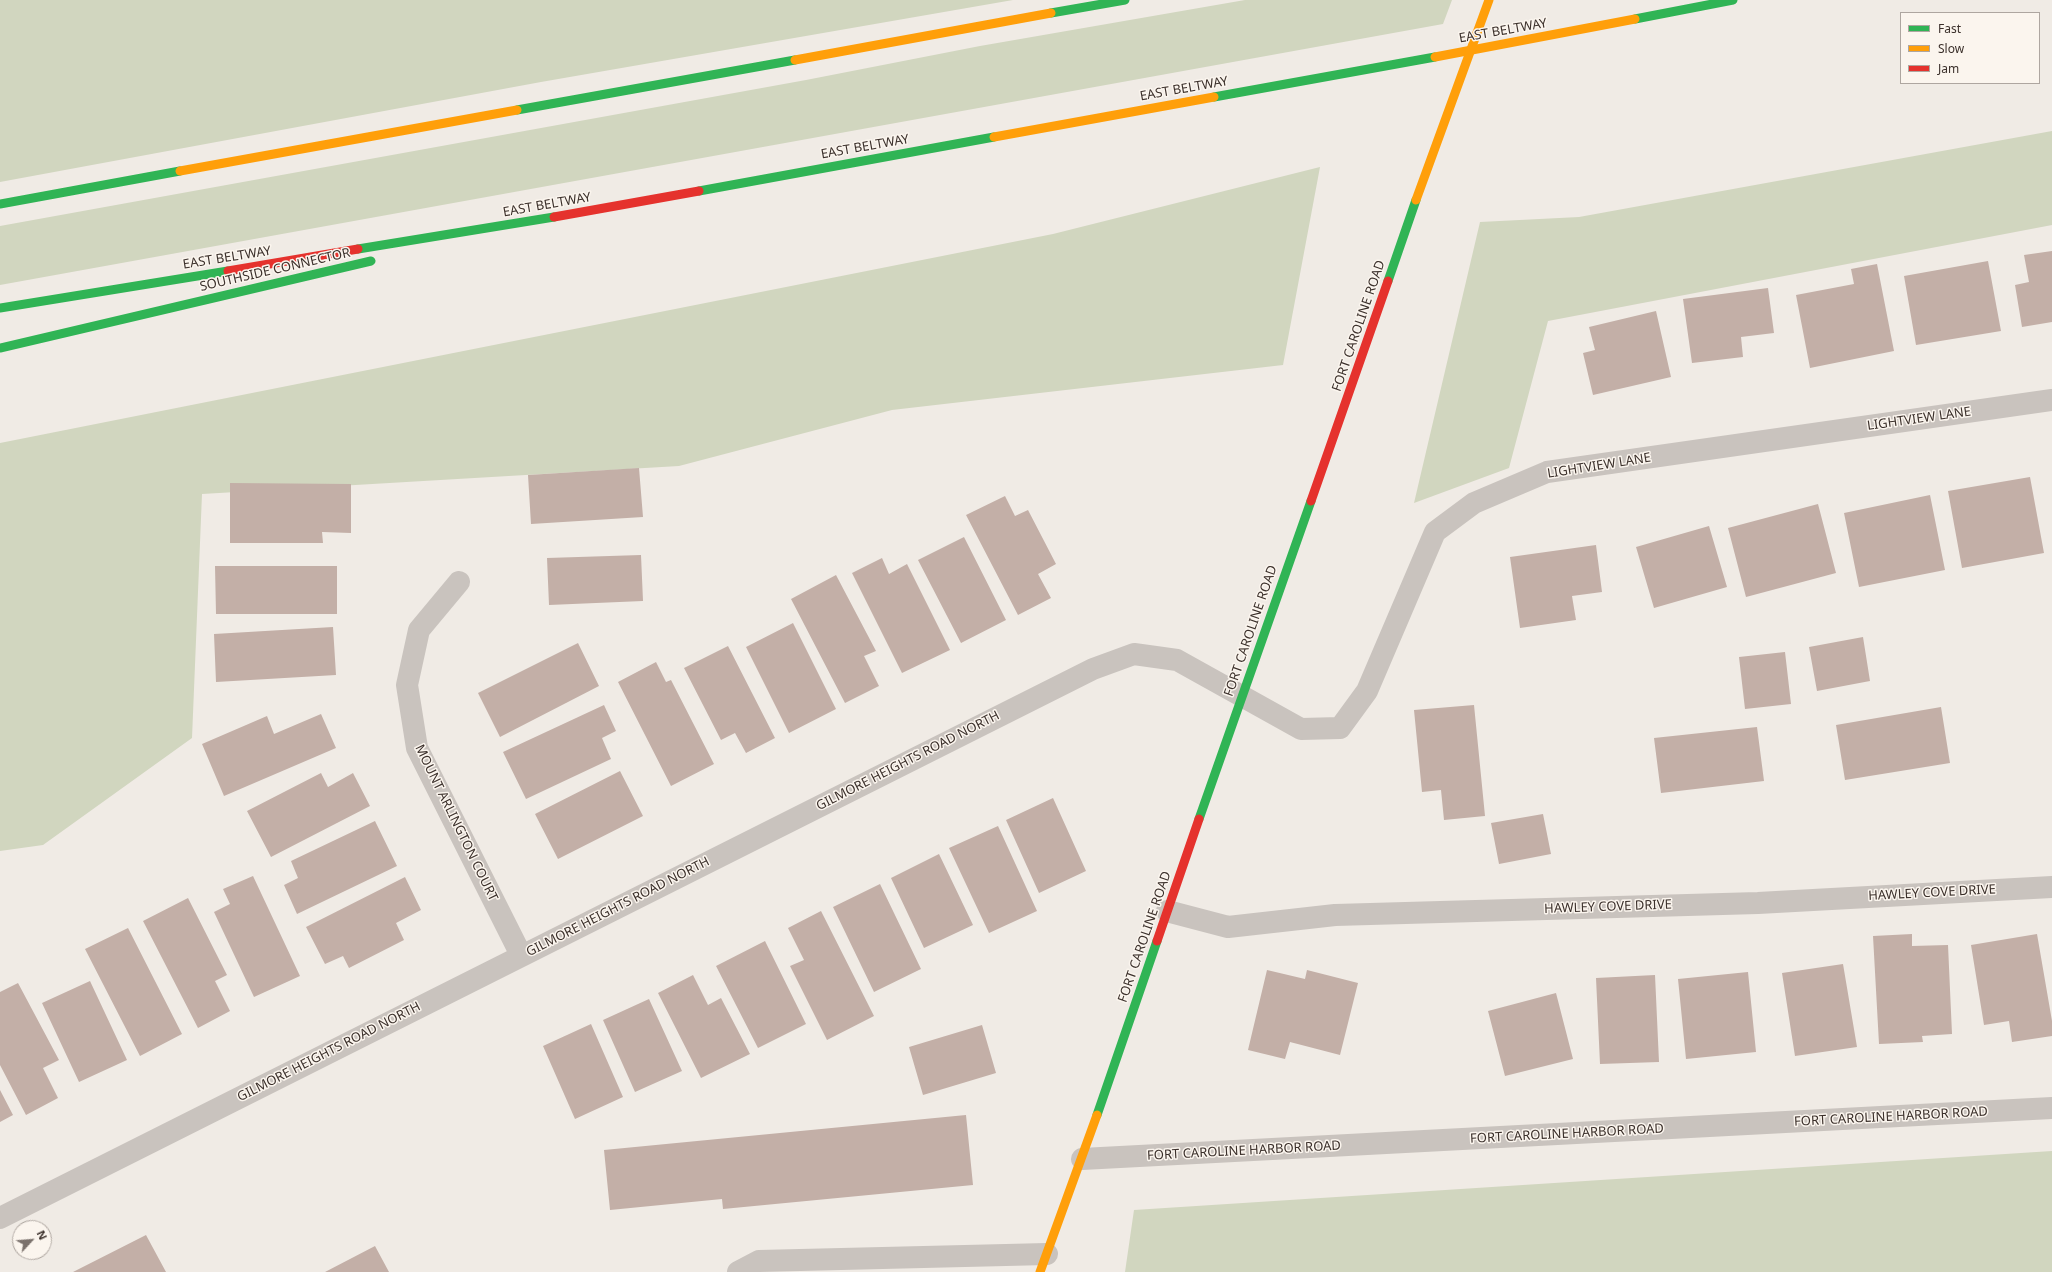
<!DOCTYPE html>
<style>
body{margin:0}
#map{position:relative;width:2052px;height:1272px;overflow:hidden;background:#f0ebe5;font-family:"Noto Sans",sans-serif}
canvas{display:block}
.legend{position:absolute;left:1900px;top:12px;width:140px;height:72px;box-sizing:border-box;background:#fbf5ee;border:1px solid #aea6a0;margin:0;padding:5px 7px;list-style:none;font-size:12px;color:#3b302b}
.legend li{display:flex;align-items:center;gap:8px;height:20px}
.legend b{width:20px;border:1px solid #aea6a0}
.north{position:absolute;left:12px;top:1220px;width:40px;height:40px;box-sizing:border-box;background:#fbf5ee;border:1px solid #aea6a0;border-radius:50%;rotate:64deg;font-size:11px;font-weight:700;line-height:16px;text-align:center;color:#3b302b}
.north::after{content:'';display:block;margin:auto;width:14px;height:18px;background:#7a716c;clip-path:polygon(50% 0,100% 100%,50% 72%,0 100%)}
</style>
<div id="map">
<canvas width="2052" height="1272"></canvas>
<ul class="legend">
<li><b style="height:5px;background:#30b455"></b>Fast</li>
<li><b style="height:5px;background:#ff9f0a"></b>Slow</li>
<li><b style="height:5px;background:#e5322d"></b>Jam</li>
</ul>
<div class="north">N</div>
</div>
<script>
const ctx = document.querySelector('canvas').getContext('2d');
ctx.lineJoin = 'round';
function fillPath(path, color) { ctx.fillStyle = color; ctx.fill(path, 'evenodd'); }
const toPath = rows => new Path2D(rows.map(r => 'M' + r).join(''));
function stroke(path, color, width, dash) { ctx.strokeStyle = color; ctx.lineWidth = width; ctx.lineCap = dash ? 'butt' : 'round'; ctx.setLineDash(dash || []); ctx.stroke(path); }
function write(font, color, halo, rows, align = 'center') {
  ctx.font = font + ' "Noto Sans",sans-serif'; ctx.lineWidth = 3; ctx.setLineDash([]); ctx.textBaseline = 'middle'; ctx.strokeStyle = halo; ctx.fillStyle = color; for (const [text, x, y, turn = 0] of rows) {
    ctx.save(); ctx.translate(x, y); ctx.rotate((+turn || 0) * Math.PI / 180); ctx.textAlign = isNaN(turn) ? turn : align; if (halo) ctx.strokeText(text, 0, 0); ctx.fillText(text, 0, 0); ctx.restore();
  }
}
const green = toPath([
 [0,0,1013,0,541,82,0,182],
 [1245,0,1452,0,1443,24,0,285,0,226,806,80,980,46],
 [2052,131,2052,225,1548,321,1509,468,1414,503,1480,222,1579,217],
 [1320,167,1283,365,892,410,679,466,202,494,192,738,43,845,0,851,0,443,1053,234],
 [2052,1151,2052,1272,1125,1272,1134,1210]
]);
const building = toPath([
 [2052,251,2052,322,2022,327,2015,285,2029,282,2024,255],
 [1988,261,2001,331,1916,345,1904,276],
 [1877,264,1894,351,1810,368,1796,295,1854,284,1851,269],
 [1768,288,1774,333,1741,337,1743,357,1692,363,1683,299],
 [1656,311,1671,377,1593,395,1583,353,1595,350,1589,327],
 [639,468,643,517,531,524,528,475],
 [2030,477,2044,553,1962,568,1948,491],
 [230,483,351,484,351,533,322,532,323,543,230,543],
 [1930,495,1945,570,1859,587,1844,513],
 [1005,496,1015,516,1028,510,1056,564,1038,574,1051,598,1018,615,966,515],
 [1818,504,1836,573,1746,597,1728,528],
 [1709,526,1727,587,1654,608,1636,547],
 [964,537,1006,620,961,643,918,560],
 [1596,545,1602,592,1572,596,1576,620,1520,628,1510,557],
 [641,555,643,601,549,605,547,558],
 [882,558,889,574,907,564,950,650,902,673,852,573],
 [215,566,337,566,337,614,216,614],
 [836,575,876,651,864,656,879,686,845,703,791,599],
 [793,623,836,709,789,733,746,647],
 [333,627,336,675,216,682,214,634],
 [1863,637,1870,681,1817,691,1809,647],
 [578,643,599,686,500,737,478,693],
 [728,646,775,738,746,753,735,733,721,740,684,668],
 [1785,652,1791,704,1745,709,1739,657],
 [656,662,666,682,671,680,714,764,671,786,618,682],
 [604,705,616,731,602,738,611,759,526,799,503,752],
 [1474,705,1485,816,1444,820,1441,790,1422,792,1414,710],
 [1941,707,1950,763,1845,780,1836,725],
 [321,714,336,748,224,796,202,744,267,716,274,734],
 [1757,727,1764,781,1661,793,1654,738],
 [620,771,643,816,558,859,535,814],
 [321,773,328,787,353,773,370,806,271,857,247,811],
 [1053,798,1086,871,1039,893,1006,820],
 [1543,814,1551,854,1499,864,1491,823],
 [375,821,397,866,297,914,284,885,298,878,291,861],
 [998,826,1037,911,989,933,949,848],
 [939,854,973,925,924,948,891,878],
 [253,876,300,976,254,997,214,912,230,904,223,889],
 [405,877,421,910,396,923,404,940,349,968,343,956,325,964,306,927],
 [880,884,921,969,874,992,833,907],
 [188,898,227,975,215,981,230,1011,198,1028,143,921],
 [821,911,874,1016,827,1040,790,966,804,960,788,928],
 [128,928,182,1034,140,1056,85,949],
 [1912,934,1912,946,1948,945,1952,1034,1922,1036,1923,1042,1879,1044,1873,936],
 [2037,934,2052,1021,2052,1036,2012,1042,2009,1021,1984,1025,1971,945],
 [765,941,806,1024,758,1048,716,966],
 [1843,964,1857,1047,1795,1056,1782,973],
 [1267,970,1305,979,1307,970,1358,983,1340,1055,1290,1042,1285,1059,1248,1050],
 [1748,972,1756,1052,1686,1059,1678,979],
 [693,975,708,1005,721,998,750,1054,701,1078,658,993],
 [1655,975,1659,1062,1600,1064,1596,978],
 [90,981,127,1060,79,1082,42,1003],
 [18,983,59,1060,43,1068,58,1098,26,1115,0,1065,0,992],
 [1556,993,1573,1059,1505,1076,1488,1011],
 [649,999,682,1071,635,1092,603,1020],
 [591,1024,623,1097,575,1119,543,1046],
 [982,1025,996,1073,923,1095,909,1047],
 [0,1090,13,1115,0,1122],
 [966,1115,973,1185,723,1209,722,1199,610,1210,604,1150],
 [146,1235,166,1272,73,1272],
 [375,1246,389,1272,325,1272]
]);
const street = toPath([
 [459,582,419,630,407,685,417,748,521,955],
 [1167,911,1228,927,1335,915,1758,903,2052,887],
 [1082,1159,2052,1108],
 [0,1218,1093,669,1134,654,1177,660,1301,729,1340,728,1367,691,1435,532,1474,503,1547,472,2052,400],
 [738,1272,759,1261,1047,1254]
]);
const fast = toPath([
 [1051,13,1125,0],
 [1635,19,1733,0],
 [1214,97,1435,57],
 [517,110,795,60],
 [699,191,994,137],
 [0,204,180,171],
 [358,249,554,217],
 [1388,281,1416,200],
 [0,308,228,271],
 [0,348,371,261],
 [1199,819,1311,501],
 [1097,1115,1157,941]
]);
const slow = toPath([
 [1435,57,1635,19],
 [795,60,1051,13],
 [994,137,1214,97],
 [180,171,517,110],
 [1040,1272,1097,1115]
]);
const jam = toPath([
 [554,217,699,191],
 [228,271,358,249],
 [1311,501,1388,281],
 [1157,941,1199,819]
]);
const slowBridge = toPath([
 [1416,200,1489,0]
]);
const streetNames = [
 ["EAST BELTWAY",1503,31,-10],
 ["EAST BELTWAY",1184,89,-10],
 ["EAST BELTWAY",865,147,-10],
 ["EAST BELTWAY",547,205,-10],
 ["EAST BELTWAY",227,258,-9],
 ["SOUTHSIDE CONNECTOR",275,270,-13],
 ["FORT CAROLINE ROAD",1359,326,-71],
 ["LIGHTVIEW LANE",1919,419,-8],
 ["LIGHTVIEW LANE",1599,466,-9],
 ["FORT CAROLINE ROAD",1251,631,-71],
 ["GILMORE HEIGHTS ROAD NORTH",908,761,-27],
 ["MOUNT ARLINGTON COURT",456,823,64],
 ["HAWLEY COVE DRIVE",1932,893,-3],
 ["GILMORE HEIGHTS ROAD NORTH",618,907,-27],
 ["HAWLEY COVE DRIVE",1608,907,-2],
 ["FORT CAROLINE ROAD",1145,937,-71],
 ["GILMORE HEIGHTS ROAD NORTH",329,1052,-27],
 ["FORT CAROLINE HARBOR ROAD",1891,1117,-3],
 ["FORT CAROLINE HARBOR ROAD",1567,1134,-3],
 ["FORT CAROLINE HARBOR ROAD",1244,1151,-3]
];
fillPath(green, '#d1d6bf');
fillPath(building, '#c3afa7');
stroke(street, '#c9c3be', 22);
stroke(fast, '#30b455', 9);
stroke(slow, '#ff9f0a', 9);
stroke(jam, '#e5322d', 9);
stroke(slowBridge, '#ff9f0a', 9);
write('13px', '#3b302b', '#fbf5ee', streetNames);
</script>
